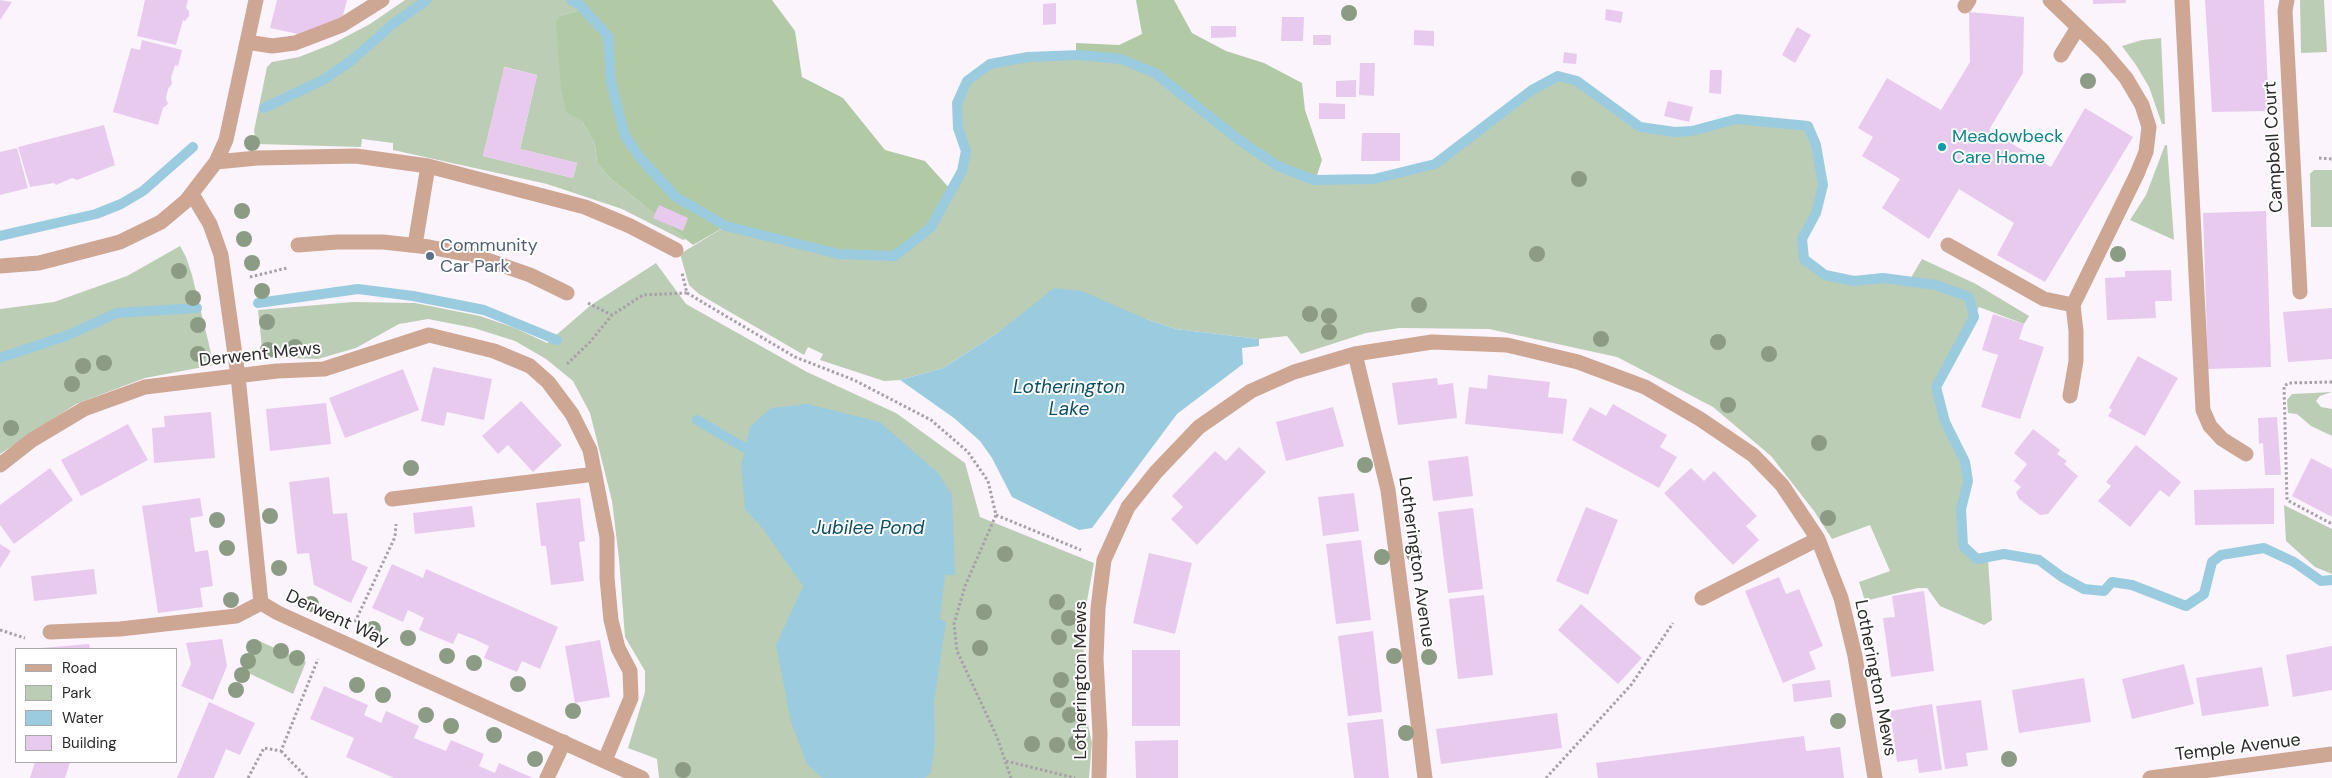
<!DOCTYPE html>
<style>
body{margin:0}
#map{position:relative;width:2332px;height:778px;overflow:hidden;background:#fbf4fd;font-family:"DM Sans",sans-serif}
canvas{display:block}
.legend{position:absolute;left:15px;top:648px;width:162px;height:115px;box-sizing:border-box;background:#fff;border:1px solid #aba9ab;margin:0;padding:6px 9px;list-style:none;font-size:15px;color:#2c292c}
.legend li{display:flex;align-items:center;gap:10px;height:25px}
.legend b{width:25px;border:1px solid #aba9ab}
</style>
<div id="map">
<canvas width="2332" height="778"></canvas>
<ul class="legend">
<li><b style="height:6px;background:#cea694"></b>Road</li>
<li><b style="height:14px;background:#bccdb5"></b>Park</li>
<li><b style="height:14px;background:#9bcbdf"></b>Water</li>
<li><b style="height:14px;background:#e8caee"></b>Building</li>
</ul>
</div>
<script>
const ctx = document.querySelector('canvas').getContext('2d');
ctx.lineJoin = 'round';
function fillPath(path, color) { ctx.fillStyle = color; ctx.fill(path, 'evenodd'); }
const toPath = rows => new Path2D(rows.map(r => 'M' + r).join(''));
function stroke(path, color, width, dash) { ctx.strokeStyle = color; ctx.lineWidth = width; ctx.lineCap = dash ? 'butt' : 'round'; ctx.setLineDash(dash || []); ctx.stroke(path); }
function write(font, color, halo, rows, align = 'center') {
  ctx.font = font + ' "DM Sans",sans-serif'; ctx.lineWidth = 4; ctx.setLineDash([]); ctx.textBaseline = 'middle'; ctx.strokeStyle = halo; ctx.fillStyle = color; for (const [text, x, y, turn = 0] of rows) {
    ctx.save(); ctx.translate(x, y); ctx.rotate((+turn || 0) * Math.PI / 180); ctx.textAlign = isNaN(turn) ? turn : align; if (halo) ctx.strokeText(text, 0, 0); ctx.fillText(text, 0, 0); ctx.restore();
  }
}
const green = toPath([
 [405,0,580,0,577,11,559,16,557,22,559,41,582,121,595,145,597,163,610,178,686,239,683,240,622,209,547,184,393,150,393,143,362,139,361,147,257,144,254,131,267,67,272,62,299,57,332,44,370,24],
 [505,67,537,75,520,149,577,163,573,178,483,156],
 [2300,0,2324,0,2327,52,2301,53],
 [2161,38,2165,124,2162,124,2149,87,2136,65,2122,46,2142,40],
 [1080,55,1121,59,1159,75,1239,140,1278,166,1314,180,1374,179,1435,164,1532,90,1558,76,1577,81,1640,127,1675,132,1692,131,1737,119,1808,126,1816,145,1823,185,1816,213,1802,239,1804,259,1825,275,1854,281,1883,278,1909,281,1922,259,1976,284,2029,316,2024,324,1979,307,1936,387,1945,422,1965,462,1968,481,1961,509,1963,545,1977,559,1988,559,1992,620,1984,625,1940,606,1927,588,1918,588,1865,601,1859,582,1890,571,1870,525,1832,539,1814,511,1771,456,1713,407,1617,357,1489,329,1399,328,1366,333,1301,354,1287,336,1259,339,1176,329,1146,319,999,332,943,368,900,380,884,381,820,360,823,354,808,347,804,355,699,294,689,285,680,254,726,226,758,235,931,227,962,171,966,151,958,128,957,103,967,81,990,64,1028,57],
 [2165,145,2167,145,2174,240,2130,220,2146,195],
 [2314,170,2332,170,2332,227,2311,227,2310,174],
 [180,246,186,257,192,275,214,365,145,378,76,404,0,454,0,309,54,302,127,276],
 [656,263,686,304,807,372,896,413,965,463,980,517,1094,563,1084,617,1083,702,1092,743,1089,778,659,778,657,759,628,748,645,692,645,671,625,637,619,559,612,501,590,413,573,381,546,359,515,341,474,328,428,319,399,324,356,348,318,359,263,357,258,310,353,302,415,303,480,316,515,328,547,343,591,305],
 [2332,392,2320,396,2316,401,2321,407,2332,409,2332,436,2311,426,2297,414,2288,413,2287,400,2292,394],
 [2284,505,2332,529,2332,574,2315,567,2286,541],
 [257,640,306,662,293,694,244,671]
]);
const forest = toPath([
 [580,0,772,0,795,31,802,77,843,98,885,150,925,161,951,190,931,227,895,256,839,254,726,226,693,245,610,178,597,163,595,145,582,121,566,112,561,89,556,23,559,16,577,11],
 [1136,0,1174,0,1192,33,1226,51,1264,63,1302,83,1305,110,1322,160,1316,178,1280,165,1241,139,1161,74,1121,57,1076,53,1076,43,1119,45,1142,34]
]);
const water = toPath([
 [1054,288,1082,291,1146,319,1176,329,1259,339,1259,346,1242,348,1243,364,1177,414,1092,528,1079,530,1012,497,992,458,980,441,954,418,900,380,943,368,999,332],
 [808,404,880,422,938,473,952,495,955,575,945,575,940,619,946,622,934,702,935,743,931,772,925,778,822,778,807,764,791,722,776,645,803,586,763,529,745,509,741,466,750,427,771,408]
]);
const stream = toPath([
 [571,0,580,5,608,36,611,83,625,136,641,159,676,197,726,226,839,254,895,256,931,227,962,171,966,151,958,128,957,103,967,81,990,64,1028,57,1080,55,1121,59,1155,73,1239,140,1278,166,1314,180,1374,179,1435,164,1532,90,1558,76,1577,81,1640,127,1675,132,1692,131,1737,119,1808,126,1816,145,1823,185,1816,213,1802,239,1804,259,1825,275,1854,281,1883,278,1936,285,1969,297,1974,317,1936,387,1945,422,1965,462,1968,481,1961,509,1963,546,1977,559,2004,554,2039,560,2062,577,2084,589,2104,591,2112,582,2132,585,2186,606,2204,594,2212,562,2221,555,2264,548,2294,562,2321,581,2332,580],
 [264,108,323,80,351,61,393,24,427,0],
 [0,236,96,214,121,204,143,191,193,147],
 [258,303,358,289,413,296,484,310,557,340],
 [0,358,66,336,117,313,197,308],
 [697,420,745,448]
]);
const building = toPath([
 [0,0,12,2,0,20],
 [145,0,188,0,186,8,189,11,189,16,185,21,183,20,176,45,137,36],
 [277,0,347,0,342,19,298,34,270,28],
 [2093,0,2126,0,2126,3,2093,4],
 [2205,0,2264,0,2269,111,2212,112],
 [1056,3,1056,24,1043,25,1043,4],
 [1606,9,1623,12,1621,23,1605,20],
 [1969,12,2024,17,2023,73,1989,130,2051,167,2085,108,2133,137,2045,282,1997,255,2014,223,1959,189,1929,239,1882,208,1900,179,1862,156,1873,137,1858,128,1887,78,1941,110,1970,62],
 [1282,17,1304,17,1303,41,1281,41],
 [1211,26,1236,26,1236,37,1211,38],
 [1797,27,1811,35,1795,63,1782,55],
 [1414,30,1434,31,1434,46,1414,45],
 [1313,35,1331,35,1331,45,1313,45],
 [142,40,182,50,178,66,175,65,171,78,172,84,168,89,166,98,168,104,163,108,158,125,113,112,131,48,140,50],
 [1564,52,1577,54,1576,64,1563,63],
 [1360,63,1375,63,1374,96,1359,95],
 [504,67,537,75,520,149,577,163,573,178,483,156],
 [1710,70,1722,70,1721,94,1709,93],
 [1356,80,1356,97,1336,97,1336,81],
 [1668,101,1693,107,1689,122,1664,116],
 [1319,103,1345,104,1345,119,1319,119],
 [104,125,115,165,77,180,72,178,56,185,54,183,30,187,18,147],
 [1362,133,1400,133,1400,161,1361,161],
 [17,148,28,188,0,195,0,152],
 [659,205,688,218,683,231,653,218],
 [2266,211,2271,367,2208,369,2203,213],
 [2171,270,2172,301,2155,301,2156,318,2107,320,2105,278,2125,277,2125,271],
 [2332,308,2332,359,2288,362,2283,312],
 [1993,314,2024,324,2019,339,2044,347,2020,419,1981,407,1998,355,1982,350],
 [2138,356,2178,378,2145,436,2108,416,2112,410,2109,408],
 [433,367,492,379,484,420,447,412,444,426,421,421],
 [403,369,419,410,345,438,329,398],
 [1488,375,1550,382,1548,397,1567,399,1563,434,1465,424,1469,387,1487,389],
 [1437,378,1438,385,1453,383,1457,418,1398,425,1392,383],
 [521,401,562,445,533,472,508,445,498,454,482,436],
 [326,403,331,444,270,451,266,409],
 [1613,404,1667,435,1660,447,1677,457,1659,488,1572,440,1590,407,1606,416],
 [1333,407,1344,446,1286,461,1276,422],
 [211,412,215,458,154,463,152,428,165,427,164,416],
 [2277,417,2281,475,2265,475,2263,443,2259,444,2258,418],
 [128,424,148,460,81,496,61,460],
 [2033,429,2060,450,2057,454,2067,461,2064,464,2078,476,2048,514,2040,515,2019,499,2016,492,2021,487,2014,481,2027,464,2014,453],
 [2136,445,2181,482,2169,497,2160,490,2130,527,2098,501,2111,486,2106,482],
 [1239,447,1266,472,1197,545,1171,519,1183,507,1172,496,1215,451,1226,461],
 [1468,456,1473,496,1433,501,1428,461],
 [2311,458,2332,469,2332,517,2292,496],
 [50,468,73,500,14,544,0,525,0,505],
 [1691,468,1704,481,1714,471,1757,516,1746,526,1759,540,1733,565,1664,493],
 [329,477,333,514,347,513,352,560,368,567,351,603,314,585,309,553,297,554,289,482],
 [2274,488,2274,524,2195,525,2194,490],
 [1354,493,1359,531,1323,536,1318,497],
 [200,498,203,516,190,518,195,552,208,550,213,586,200,588,203,607,158,613,142,506],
 [580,498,585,541,579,542,584,581,551,585,546,546,541,546,536,503],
 [472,506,475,527,415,534,413,513],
 [1586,507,1618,520,1588,595,1556,581],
 [1473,508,1483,589,1448,593,1438,512],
 [1361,540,1371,620,1336,624,1326,544],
 [0,544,11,551,0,568],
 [1149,553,1192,563,1175,634,1133,623],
 [392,564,423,578,426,569,558,627,540,669,522,661,517,672,484,658,489,646,474,639,458,633,453,644,419,630,424,618,408,610,403,622,372,608],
 [94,569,97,594,34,601,31,576],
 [1779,577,1786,594,1799,589,1823,646,1809,652,1816,669,1783,683,1745,591],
 [1924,591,1934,671,1891,677,1883,618,1895,617,1892,596],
 [1484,595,1493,675,1458,679,1449,599],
 [1581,604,1642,658,1618,684,1558,630],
 [1373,631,1382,712,1348,716,1338,636],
 [222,639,227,666,213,700,181,686,191,664,186,643],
 [600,640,610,697,575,703,565,646],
 [89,644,90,649,41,649,41,648],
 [2332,646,2332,690,2293,697,2286,655],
 [1132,650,1180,650,1180,726,1132,726],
 [2184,664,2194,704,2132,719,2122,679],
 [2262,667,2269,706,2202,716,2196,678],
 [2084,678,2091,722,2019,733,2012,690],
 [1830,680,1832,697,1794,702,1792,684],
 [324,686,368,705,364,715,381,723,386,711,419,726,414,738,446,751,451,740,484,754,479,766,495,773,499,763,533,778,394,778,346,757,354,738,310,719],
 [1981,700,1988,750,1966,753,1968,766,1945,769,1936,706],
 [209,702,255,723,240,755,226,749,214,778,177,778],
 [1932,704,1942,770,1919,773,1917,759,1897,762,1890,711],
 [1557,713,1562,748,1441,764,1436,729],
 [1383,719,1389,778,1354,778,1347,723],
 [1804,736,1806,751,1840,747,1844,778,1598,778,1596,763],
 [1178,740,1178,778,1136,778,1135,741],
 [35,762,70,762,65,778,30,778]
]);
const path = toPath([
 [2319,158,2332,159],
 [250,277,287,268],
 [687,293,795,357,854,380,931,420,968,452,988,481,996,515,965,586,954,624,957,651,997,737,1011,778],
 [588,303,612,315],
 [567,364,590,342,612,315,643,295,687,293,682,273],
 [2332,382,2289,383,2284,386,2287,500,2332,524],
 [996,515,1081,550],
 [355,622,395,537,396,524],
 [0,630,25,638],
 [281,751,307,778],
 [1006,761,1075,778],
 [248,778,264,748,281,751,318,659],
 [1546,778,1631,685,1673,623]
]);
const minor = toPath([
 [2050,0,2103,51,2126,78,2142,105,2149,127,2146,152,2137,174,2073,305,2076,331,2076,361,2070,396],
 [2182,0,2203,410,2210,426,2222,439,2246,454],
 [2287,0,2285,11,2300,292],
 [1965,6,1969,0],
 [247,42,272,46,295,43,342,25,382,0],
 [2061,55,2077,29],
 [216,162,257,158,356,156,428,166,415,245],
 [428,166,585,207,630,226,676,250],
 [192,194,210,224,221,255,238,376,261,603,278,613,642,778],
 [298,245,337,242,383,242,429,247,476,256,530,275,567,293],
 [1948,245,2044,299,2073,305],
 [0,266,39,263,120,242,161,222,186,201,216,162,226,140,256,0],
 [1355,354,1388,490,1425,778],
 [0,465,32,440,84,409,145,387,277,371,324,369,429,335,494,351,530,366,548,382,572,414,590,450,607,537,607,578,611,620,618,648,630,671,631,698,605,760],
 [392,499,595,474],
 [1702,598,1818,539],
 [50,632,120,629,236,616,261,603],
 [547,778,564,742],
 [1099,778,1100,734,1096,659,1098,608,1104,560,1128,507,1156,472,1199,427,1251,391,1294,372,1355,354,1432,342,1507,345,1578,362,1645,387,1700,419,1753,455,1782,485,1818,539,1841,598,1855,656,1875,778],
 [2150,778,2332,754]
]);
const trees = [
 [1349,13],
 [2088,81],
 [252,143],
 [1579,179],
 [242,211],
 [244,239],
 [1537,254],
 [2118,254],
 [252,263],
 [179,271],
 [262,291],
 [193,298],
 [1419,305],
 [1310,314],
 [1329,316],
 [267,322],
 [198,325],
 [1329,332],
 [1601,339],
 [1718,342],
 [295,347],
 [268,350],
 [198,354],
 [1769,354],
 [104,363],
 [83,366],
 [72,384],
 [1728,405],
 [11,428],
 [1819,443],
 [1365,465],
 [411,468],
 [270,516],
 [1828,518],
 [217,520],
 [227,548],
 [1005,554],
 [1414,554],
 [1382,557],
 [279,568],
 [231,600],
 [1057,602],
 [311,604],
 [984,612],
 [1069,618],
 [373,629],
 [1059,637],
 [408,638],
 [254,647],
 [980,648],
 [281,651],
 [447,656],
 [1394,656],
 [1429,657],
 [297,658],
 [248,661],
 [474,663],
 [242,675],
 [1061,680],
 [518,684],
 [357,685],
 [236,690],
 [383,695],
 [1058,700],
 [573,711],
 [426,715],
 [1070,715],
 [1838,721],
 [451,726],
 [1406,733],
 [494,735],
 [1076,743],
 [1032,744],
 [1057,745],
 [535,759],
 [2009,759],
 [683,770]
];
const markers = [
 [1942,147,5,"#0f9aa8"],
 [430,256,5,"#5c6f8a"]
];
const cultureNames = [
 ["Meadowbeck",1952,137],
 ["Care Home",1952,158]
];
const streetNames = [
 ["Campbell Court",2274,147,-93],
 ["Derwent Mews",260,355,-6],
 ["Lotherington Avenue",1416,562,82],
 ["Derwent Way",337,619,25],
 ["Lotherington Mews",1875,678,79],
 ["Lotherington Mews",1081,680,-90],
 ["Temple Avenue",2238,748,-7]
];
const serviceNames = [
 ["Community",440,246],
 ["Car Park",440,267]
];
const waterNames = [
 ["Lotherington",1069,388],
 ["Lake",1069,410],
 ["Jubilee Pond",868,529]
];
fillPath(green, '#bccdb5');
fillPath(forest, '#b1caa5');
fillPath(water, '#9bcbdf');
stroke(stream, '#9bcbdf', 10);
fillPath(building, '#e8caee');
stroke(path, '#a6a0a7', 3, [2.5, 2.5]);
stroke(minor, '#cea694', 15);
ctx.fillStyle = '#8c9c84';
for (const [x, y] of trees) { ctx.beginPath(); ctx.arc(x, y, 8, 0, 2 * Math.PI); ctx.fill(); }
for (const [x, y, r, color] of markers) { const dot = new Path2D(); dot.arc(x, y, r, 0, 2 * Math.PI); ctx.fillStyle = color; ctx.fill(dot); stroke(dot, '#fff', 2); }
write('18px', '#0d838f', '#fff', cultureNames, 'left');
write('18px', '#2c292c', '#fff', streetNames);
write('18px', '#4e5e75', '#fff', serviceNames, 'left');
write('italic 19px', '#0c4e63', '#fff', waterNames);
</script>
